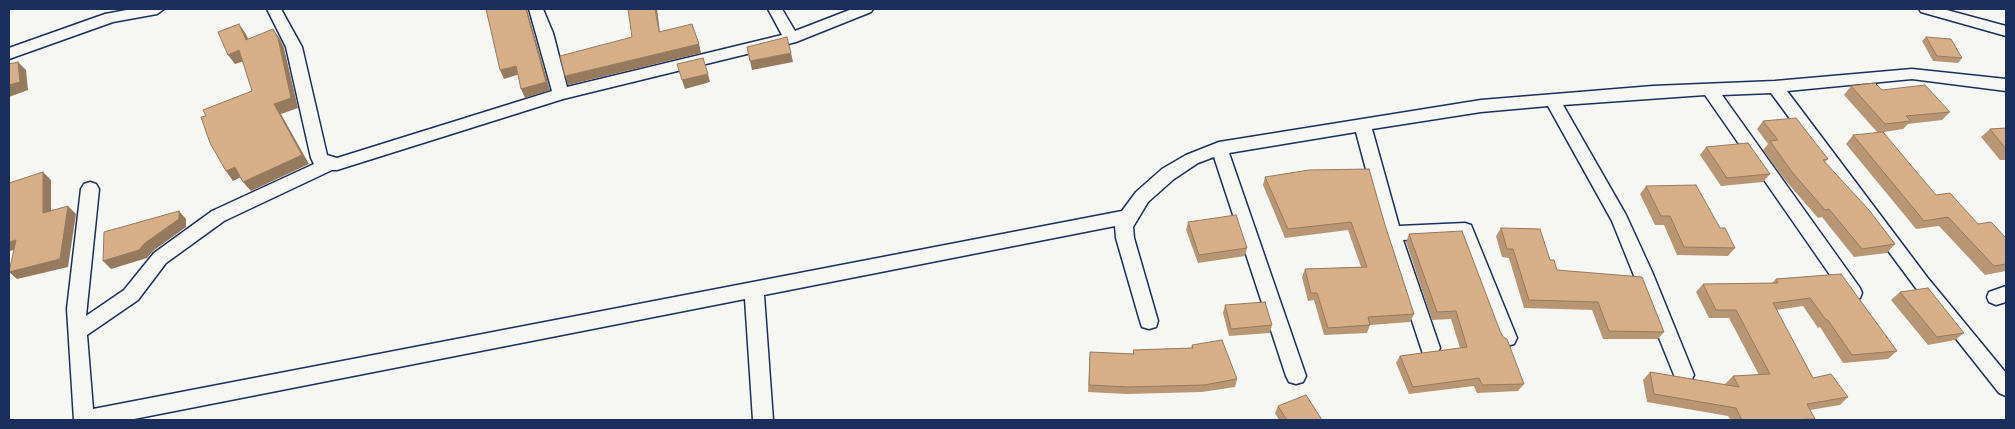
<!DOCTYPE html>
<style>
body{margin:0}
#map{position:relative;width:2015px;height:429px;overflow:hidden;background:#f6f6f2;font-family:Caveat,sans-serif}
canvas{display:block}
.frame{position:absolute;inset:0;border:10px solid #1b2f5e;pointer-events:none}
</style>
<div id="map">
<canvas width="2015" height="429"></canvas>
<div class="frame"></div>
</div>
<script>
const ctx = document.querySelector('canvas').getContext('2d');
ctx.lineJoin = 'round';
const toPath = rows => new Path2D(rows.map(r => 'M' + r).join(''));
function stroke(path, color, width, dash) { ctx.strokeStyle = color; ctx.lineWidth = width; ctx.lineCap = dash ? 'butt' : 'round'; ctx.setLineDash(dash || []); ctx.stroke(path); }
function fillPath(path, color) { ctx.fillStyle = color; ctx.fill(path, 'evenodd'); }
const minor = toPath([
 [132,9,164,9,157,14,113,22,9,59,9,48,105,14,132,9],
 [267,9,281,9,302,47,327,155,337,158,552,91,529,9,543,9,553,33,567,87,782,35,768,9,782,9,795,31,852,9,873,9,871,12,796,42,563,99,337,170,332,170,224,221,166,263,138,300,87,335,93,409,1122,211,1136,192,1162,169,1186,155,1219,142,1481,100,1653,86,1775,81,1912,69,2006,79,2006,91,1912,79,1787,91,1927,277,2006,373,2006,396,1999,393,1915,287,1771,93,1722,95,1860,288,1862,293,1860,298,1853,301,1846,298,1705,95,1563,105,1626,215,1653,274,1694,375,1691,381,1684,383,1677,381,1674,375,1612,221,1548,106,1481,112,1372,129,1399,226,1465,223,1471,225,1517,338,1514,344,1507,346,1500,344,1497,338,1459,237,1403,240,1440,348,1437,354,1430,356,1423,354,1383,233,1356,132,1229,153,1306,376,1303,382,1296,384,1289,382,1286,376,1214,157,1198,163,1174,179,1148,202,1133,227,1134,238,1158,321,1156,327,1149,329,1142,327,1140,321,1116,238,1115,226,764,295,773,420,753,420,745,299,129,420,74,420,67,309,81,189,84,184,90,182,96,184,99,189,86,316,124,290,154,253,212,211,314,164,311,158,286,47,267,9],
 [1919,9,1943,9,2006,26,2006,36,1921,12,1919,9],
 [2006,286,2006,302,1996,305,1989,302,1987,297,1989,292,2006,286]
]);
const wall = toPath([
 [1926,37,1962,58,1958,63,1933,61,1922,41],
 [1851,86,1882,90,1950,112,1942,120,1908,124,1903,129,1878,133,1844,95],
 [1763,121,1828,159,1825,162,1895,244,1887,253,1854,257,1822,217,1818,218,1785,180,1763,150,1768,144,1757,129],
 [2006,128,2006,160,2000,160,1981,137,1990,129],
 [1853,135,1936,195,1978,224,2006,238,2006,271,1985,275,1939,226,1916,229,1846,144],
 [1706,147,1770,174,1763,182,1721,186,1700,155],
 [1265,177,1385,225,1414,314,1410,322,1370,325,1367,333,1324,335,1314,300,1308,301,1302,277,1305,269,1361,267,1348,230,1285,238,1263,185],
 [1646,186,1720,228,1735,248,1728,256,1677,255,1664,225,1655,225,1640,194],
 [1188,222,1247,248,1245,256,1198,263,1186,230],
 [1501,228,1550,260,1557,270,1664,332,1658,339,1603,339,1592,310,1524,308,1509,258,1502,257,1496,236],
 [1409,234,1500,331,1524,384,1518,391,1477,393,1474,386,1409,394,1396,363,1400,356,1460,348,1451,319,1432,320,1406,242],
 [1841,274,1897,351,1888,359,1843,363,1820,327,1818,328,1803,306,1776,310,1813,378,1848,397,1840,405,1810,410,1815,419,1813,420,1731,420,1728,416,1647,402,1643,380,1650,372,1726,385,1725,384,1733,376,1759,375,1729,318,1709,318,1696,292,1703,284,1772,283,1776,279],
 [1900,292,1964,333,1955,340,1928,345,1891,300],
 [1225,305,1272,325,1270,333,1229,336,1223,313],
 [1192,345,1237,379,1235,387,1202,392,1126,394,1088,392,1090,352,1133,354,1133,350,1191,348],
 [1278,406,1322,420,1279,420,1275,413]
]);
const shadedWall = toPath([
 [526,9,527,9,550,90,525,98,521,89],
 [655,9,657,9,661,40,659,32],
 [239,24,246,34,253,50,246,40],
 [273,29,280,39,284,48,298,108,281,114,309,164,251,191,243,182,274,104],
 [699,44,701,53,568,85,565,76],
 [239,50,247,60,235,64,228,55],
 [791,53,793,62,752,70,750,61],
 [18,62,26,70,28,90,9,97,9,85],
 [516,66,520,74,504,79,500,70],
 [708,74,710,82,685,89,682,80],
 [235,167,243,176,233,181,226,171],
 [43,172,51,180,51,221,43,213],
 [68,206,76,214,68,267,17,279,9,272],
 [179,211,186,219,186,227,153,251,147,258,111,269,103,261],
 [16,240,24,248,9,251,9,242]
]);
const building = toPath([
 [486,9,526,9,546,82,521,89,516,66,500,70,486,9],
 [628,9,655,9,659,32,692,24,699,44,565,76,560,56,632,37,628,9],
 [239,24,246,40,273,29,278,38,291,98,274,104,302,155,243,182,235,167,226,171,210,143,201,117,206,116,203,110,252,91,239,50,228,55,218,32,239,24],
 [787,37,791,53,750,61,747,47,787,37],
 [1926,37,1951,39,1962,58,1937,56,1926,37],
 [703,58,708,74,682,80,677,64,703,58],
 [18,62,20,82,9,85,9,64,18,62],
 [1875,83,1882,90,1925,85,1950,112,1906,116,1911,121,1885,124,1851,86,1875,83],
 [1796,118,1828,159,1823,160,1869,210,1895,244,1862,249,1829,209,1825,210,1792,172,1770,141,1778,140,1763,121,1796,118],
 [2006,128,2006,149,1990,129,2006,128],
 [1883,132,1936,195,1950,193,1978,224,1991,222,2006,238,2006,264,1994,266,1948,217,1924,221,1853,135,1883,132],
 [1748,143,1770,174,1727,178,1706,147,1748,143],
 [1369,169,1385,225,1414,314,1368,317,1370,325,1328,328,1317,293,1311,293,1305,269,1367,267,1351,222,1288,229,1265,177,1309,170,1369,169],
 [43,172,43,213,68,206,60,259,9,272,16,240,9,242,9,183,43,172],
 [1696,185,1720,228,1725,228,1735,248,1684,247,1670,216,1661,216,1646,186,1696,185],
 [179,211,179,219,145,243,139,250,103,261,104,232,179,211],
 [1236,215,1247,248,1199,255,1188,222,1236,215],
 [1501,228,1540,229,1550,260,1554,260,1557,270,1642,277,1664,332,1609,331,1598,302,1529,300,1513,249,1507,249,1501,228],
 [1462,231,1500,331,1503,337,1507,339,1524,384,1482,385,1479,378,1413,387,1400,356,1467,347,1456,311,1437,312,1409,234,1462,231],
 [1841,274,1897,351,1852,355,1828,320,1826,320,1810,298,1773,303,1813,378,1831,374,1848,397,1807,404,1815,419,1785,420,1742,420,1736,408,1654,394,1650,372,1739,387,1733,376,1770,374,1736,310,1716,310,1703,284,1778,283,1776,279,1841,274],
 [1928,288,1964,333,1937,337,1900,292,1928,288],
 [1265,302,1272,325,1231,329,1225,305,1265,302],
 [1222,340,1237,379,1204,385,1128,387,1089,385,1090,352,1134,354,1133,350,1193,348,1192,345,1222,340],
 [1306,395,1322,420,1287,420,1278,406,1306,395]
]);
stroke(minor, '#1b2f5e', 3);
fillPath(minor, '#f6f6f2');
fillPath(wall, '#b89674');
fillPath(shadedWall, '#967a5e');
fillPath(building, '#d6ae87');
stroke(building, '#967a5e', 1);
</script>
